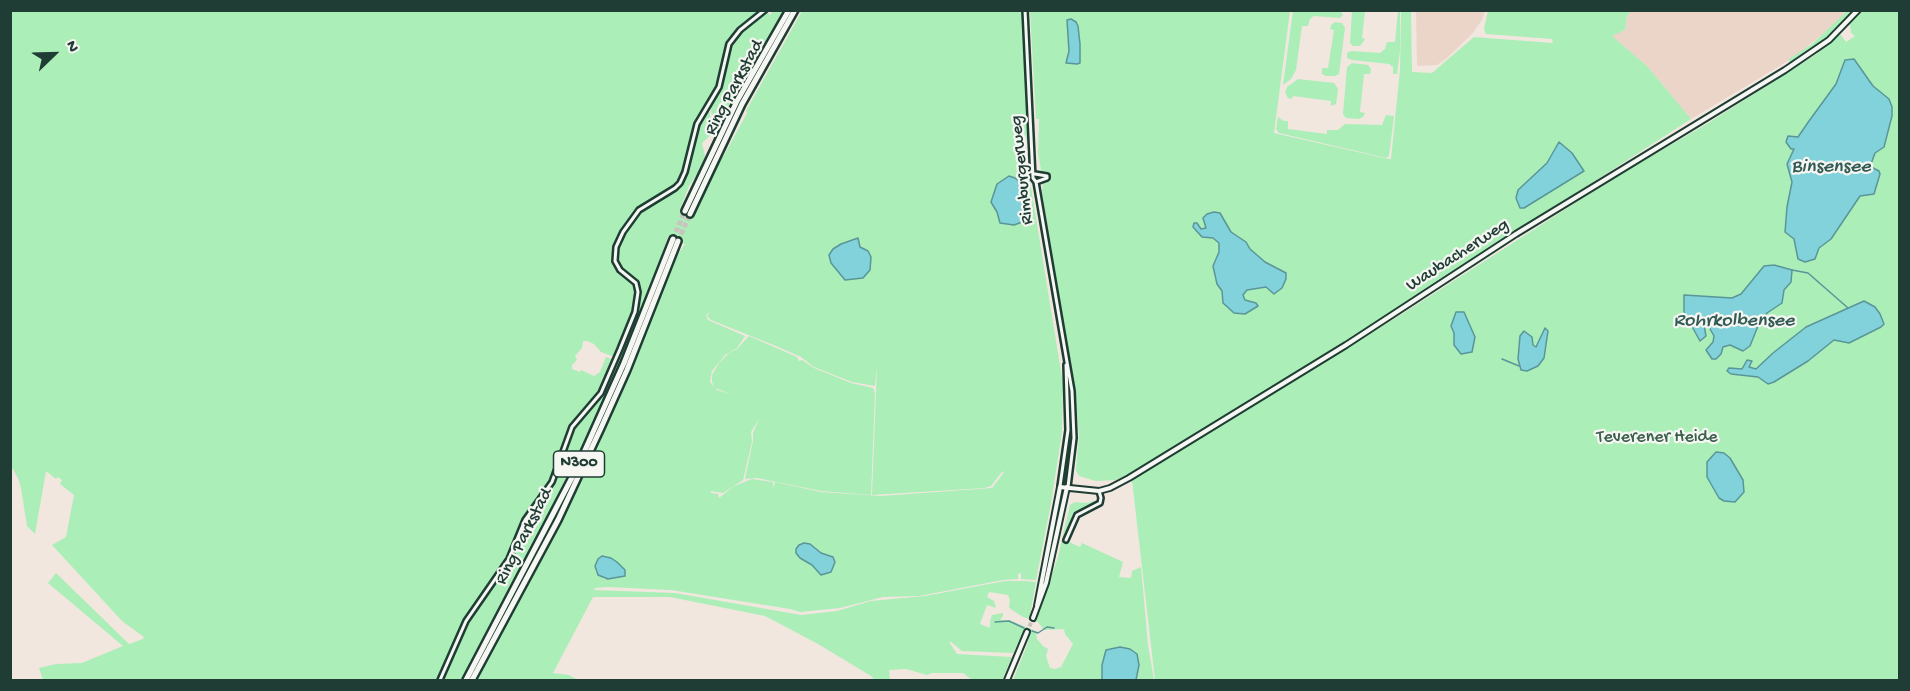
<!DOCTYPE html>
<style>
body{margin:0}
#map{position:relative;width:1910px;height:691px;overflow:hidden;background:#f1e7df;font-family:"Gochi Hand",sans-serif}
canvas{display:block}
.frame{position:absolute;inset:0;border:12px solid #1f3d34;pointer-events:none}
.north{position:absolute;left:24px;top:24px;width:60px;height:60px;-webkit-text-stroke:4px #f6f6f2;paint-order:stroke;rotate:67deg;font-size:16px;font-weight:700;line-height:24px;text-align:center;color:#1f3d34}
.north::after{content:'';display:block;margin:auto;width:21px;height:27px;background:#1f3d34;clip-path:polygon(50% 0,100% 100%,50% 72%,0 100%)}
</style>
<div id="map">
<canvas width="1910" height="691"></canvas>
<div class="frame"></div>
<div class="north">N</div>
</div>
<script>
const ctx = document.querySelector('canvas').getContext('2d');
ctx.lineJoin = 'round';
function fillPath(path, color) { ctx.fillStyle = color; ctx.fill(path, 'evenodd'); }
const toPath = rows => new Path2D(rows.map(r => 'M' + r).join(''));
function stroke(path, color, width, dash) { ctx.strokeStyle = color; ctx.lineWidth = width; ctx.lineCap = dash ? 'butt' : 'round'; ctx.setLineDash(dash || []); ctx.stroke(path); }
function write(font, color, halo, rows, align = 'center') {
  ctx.font = font + ' "Gochi Hand",sans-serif'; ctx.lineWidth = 4.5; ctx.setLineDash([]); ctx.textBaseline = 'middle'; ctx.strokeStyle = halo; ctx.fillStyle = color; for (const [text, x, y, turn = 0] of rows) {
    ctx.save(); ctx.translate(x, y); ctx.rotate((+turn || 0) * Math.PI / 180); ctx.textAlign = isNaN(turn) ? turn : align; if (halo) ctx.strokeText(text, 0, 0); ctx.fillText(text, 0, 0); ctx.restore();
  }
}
const built = toPath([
 [1416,11,1416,10,1485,11,1482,20,1472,34,1447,58,1437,65,1417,66],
 [1631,11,1849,11,1841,19,1793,58,1691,119,1648,67,1611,36,1625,30,1627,16]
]);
const green = toPath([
 [1325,10,1341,12,1343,15,1340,18,1314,16,1310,19,1308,26,1302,26,1296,70,1291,79,1283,85,1293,11],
 [10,11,761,11,737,30,726,47,718,85,694,128,684,166,678,182,636,210,627,221,618,237,614,251,613,260,617,269,636,287,634,309,615,357,601,352,594,344,587,341,583,341,582,348,575,356,577,360,572,365,572,369,580,372,581,370,594,376,600,372,606,357,614,360,600,391,570,428,553,475,556,477,572,431,606,388,637,311,640,293,639,286,635,279,619,266,616,257,618,247,627,228,644,208,680,185,687,172,696,131,709,109,713,133,702,143,705,156,703,165,689,186,680,209,693,215,716,161,720,162,728,148,747,113,746,111,802,11,1024,11,1030,141,1028,144,1024,132,1022,132,1024,182,1030,181,1063,384,1062,432,1051,503,1036,580,1021,579,1021,573,1018,574,1018,579,1003,580,919,596,883,597,840,608,800,612,790,609,671,590,607,587,595,588,594,590,675,593,801,615,837,611,871,601,925,596,1005,581,1025,581,1036,582,1030,614,1036,617,1040,610,1058,557,1070,505,1075,502,1086,503,1099,500,1096,505,1082,510,1075,515,1065,540,1080,547,1082,543,1123,562,1119,577,1131,578,1132,571,1141,567,1148,645,1154,680,1136,680,1139,665,1134,651,1119,647,1106,651,1102,665,1102,680,1013,680,1028,643,1029,635,1024,633,1020,639,1013,653,962,651,951,642,949,642,957,654,1012,657,1002,680,972,680,963,673,932,673,927,675,906,669,889,670,890,680,875,680,871,676,818,644,765,616,670,597,593,597,553,673,569,675,578,680,475,680,540,558,590,458,634,357,672,263,685,244,668,236,647,299,589,438,565,487,464,680,43,680,39,668,56,664,82,663,123,646,48,583,56,573,129,644,143,639,144,637,122,621,52,545,66,537,74,495,60,484,62,480,58,477,56,479,46,471,35,534,27,526,21,488,18,478,11,466],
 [710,312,707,316,711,320,776,346,801,357,814,367,852,382,875,386,877,366,872,495,985,488,991,486,1001,473,1005,471,992,488,881,496,821,492,775,482,773,488,773,482,752,479,734,486,719,498,718,494,711,493,711,491,723,493,743,480,752,442,751,432,759,419,753,433,753,441,745,479,757,478,821,491,871,495,875,393,873,388,851,383,814,368,802,360,799,361,797,357,749,336,737,349,729,353,719,363,712,375,712,382,715,388,731,394,717,390,710,382,712,371,725,355,737,348,745,336,708,320,706,315],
 [606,556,617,562,626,573,618,578,608,579,604,579,596,572,595,566,598,559],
 [989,592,1008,595,1010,600,1009,607,1012,610,1023,617,1038,622,1044,630,1064,629,1065,634,1073,644,1061,667,1055,669,1050,668,1046,656,1048,649,1043,646,1037,639,1036,634,1038,632,1009,620,1000,620,1003,616,1003,613,992,615,990,621,990,628,980,624,987,605,996,608,994,601,987,597],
 [773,11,786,11,769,36,722,123,715,131,710,106,721,88,730,47,735,38,767,12,770,15],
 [1030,11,1290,11,1274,133,1388,159,1391,159,1400,70,1401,11,1411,11,1412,72,1432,73,1474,37,1553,43,1552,39,1486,34,1484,29,1488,11,1631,11,1627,16,1625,30,1612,36,1648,67,1691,119,1350,339,1143,467,1116,480,1096,481,1079,476,1076,471,1079,436,1076,398,1042,192,1043,180,1038,154,1039,119,1036,119],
 [1352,11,1365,11,1362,38,1365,39,1360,46,1353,46,1350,43],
 [1398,11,1400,11,1400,51,1397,74,1393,74,1393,67,1389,64,1352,60,1347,58,1347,53,1351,51,1380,53,1385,49,1387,42,1395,42],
 [1847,11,1855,11,1827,39,1789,63,1789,59,1812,44],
 [1860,11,1899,11,1899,680,1155,680,1132,480,1402,314,1619,175,1705,125,1815,55,1840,34,1846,42,1855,36,1851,33,1850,24],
 [1335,22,1342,23,1345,28,1339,74,1335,76,1326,76,1322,74,1322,68,1328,68,1334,30,1330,29,1331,25],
 [1352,63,1368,65,1371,69,1370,74,1364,74,1360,112,1365,113,1363,117,1359,119,1346,118,1343,114,1347,67],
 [1298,79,1334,83,1338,89,1336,104,1331,106,1331,101,1293,96,1292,99,1288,98,1285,93,1287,87],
 [1386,115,1394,116,1389,156,1386,158,1279,133,1276,129,1278,117,1284,121,1288,121,1288,129,1327,134,1327,130,1338,130,1345,124,1382,125]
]);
const water = toPath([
 [1071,19,1076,22,1078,26,1080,44,1080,63,1077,64,1066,63,1069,51,1067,20,1071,19],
 [1854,59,1873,86,1889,99,1892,107,1892,116,1884,147,1875,153,1871,164,1871,167,1879,171,1880,174,1874,194,1860,196,1831,239,1819,248,1815,259,1805,262,1798,259,1794,239,1785,232,1787,207,1792,182,1787,164,1794,149,1791,149,1786,142,1788,136,1798,137,1809,121,1836,84,1845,60,1854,59],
 [1559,142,1572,153,1584,171,1524,208,1520,208,1516,198,1518,190,1547,163,1559,142],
 [1009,176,1015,178,1022,184,1022,209,1025,221,1014,225,1000,223,997,212,991,202,997,184,1009,176],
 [1214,212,1220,213,1231,232,1246,242,1250,249,1265,262,1286,273,1286,279,1282,288,1274,294,1266,287,1247,290,1243,295,1245,300,1256,303,1258,306,1245,314,1234,313,1223,303,1222,291,1217,284,1213,266,1219,252,1219,243,1213,238,1202,237,1193,227,1194,223,1197,223,1201,229,1206,228,1203,218,1207,214,1214,212],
 [858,238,860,247,868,251,871,257,870,270,863,278,845,280,831,263,829,255,833,249,841,244,858,238],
 [1774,265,1792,270,1791,282,1784,290,1782,303,1767,313,1758,326,1750,346,1743,351,1730,345,1723,347,1721,354,1716,359,1712,359,1706,350,1713,342,1714,336,1710,329,1711,321,1708,317,1702,317,1700,323,1704,325,1706,336,1700,341,1684,312,1684,295,1732,298,1741,294,1764,266,1774,265],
 [1864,301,1875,307,1880,314,1884,324,1881,327,1849,343,1834,340,1808,361,1774,382,1768,384,1758,377,1731,374,1727,371,1729,368,1742,369,1747,360,1752,361,1749,367,1756,369,1773,353,1806,327,1864,301],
 [1456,312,1464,312,1475,337,1472,352,1461,354,1454,345,1454,333,1451,326,1456,312],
 [1545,328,1548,331,1544,358,1538,366,1527,371,1521,370,1518,359,1520,336,1524,331,1532,337,1533,345,1536,347,1545,328],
 [1716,452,1724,453,1730,458,1743,480,1744,492,1735,502,1724,501,1719,498,1707,477,1707,462,1716,452],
 [804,543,810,544,821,553,833,557,835,562,831,572,821,575,812,565,800,558,796,553,796,549,799,545,804,543],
 [602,556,611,558,617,562,625,570,625,576,608,579,598,575,595,566,598,559,602,556],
 [1120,647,1130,649,1137,654,1139,665,1136,680,1102,680,1102,665,1106,650,1120,647]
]);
const stream = toPath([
 [1792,270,1808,273,1848,308],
 [1502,359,1519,366],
 [995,622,1009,621,1024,628],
 [1032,631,1038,633,1047,627,1054,628]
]);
const tertiaryTunnel = toPath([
 [1027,632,1033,618]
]);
const trunkTunnel = toPath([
 [673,239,685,211],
 [678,241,690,214]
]);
const minor = toPath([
 [1025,10,1033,178,1036,182,1072,391,1074,438,1068,487],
 [1035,174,1047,176,1047,178,1036,182],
 [1060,486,1068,430,1066,365],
 [1066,540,1077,515,1100,503,1101,498,1099,491],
 [440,680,466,621,509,559,525,520,552,482,572,427,601,393,620,349,635,312,638,292,636,283,620,270,615,261,616,247,623,232,639,210,675,188,680,183,685,172,697,124,719,87,729,44,740,30,765,10]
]);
const tertiary = toPath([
 [1037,606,1060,487,1099,491,1110,488,1129,478,1346,345,1516,234,1785,70,1829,40,1858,10],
 [1033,618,1046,583,1067,487],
 [1007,680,1027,632]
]);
const trunk = toPath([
 [685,211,737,101,789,10],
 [690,214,742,104,795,10],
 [466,680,577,468,624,363,673,239],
 [472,680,558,520,601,428,627,370,678,241]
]);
const shields = [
 [579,464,51]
];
const shieldNames = [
 ["N300",579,464]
];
const streetNames = [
 ["Ring Parkstad",735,88,-62],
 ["Rimburgerweg",1023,170,-96],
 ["Waubacherweg",1458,256,-33],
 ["Ring Parkstad",525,537,-63]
];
const parkNames = [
 ["Teverener Heide",1657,438]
];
const waterNames = [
 ["Binsensee",1831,168],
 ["Rohrkolbensee",1734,322]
];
fillPath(built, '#ebd5c8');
fillPath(green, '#abeeb8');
fillPath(water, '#81d2db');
stroke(water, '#5a9698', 1.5);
stroke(stream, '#5a9698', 1.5);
stroke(tertiaryTunnel, '#c7c5bd', 4, [4, 2]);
stroke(trunkTunnel, '#c7c5bd', 5, [5, 2.5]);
stroke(minor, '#1f3d34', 8);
stroke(tertiary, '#1f3d34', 8);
stroke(trunk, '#1f3d34', 10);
stroke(minor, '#f6f6f2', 3);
stroke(tertiary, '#f6f6f2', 4);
stroke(trunk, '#f6f6f2', 5);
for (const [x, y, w] of shields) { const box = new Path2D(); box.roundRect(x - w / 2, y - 13, w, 26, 4.5); ctx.fillStyle = '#f6f6f2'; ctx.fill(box); stroke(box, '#1f3d34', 1.5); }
write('bold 16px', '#1f3d34', null, shieldNames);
write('18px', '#1f3d34', '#f6f6f2', streetNames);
write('18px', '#3b604e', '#f6f6f2', parkNames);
write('italic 20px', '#335b55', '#f6f6f2', waterNames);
</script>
